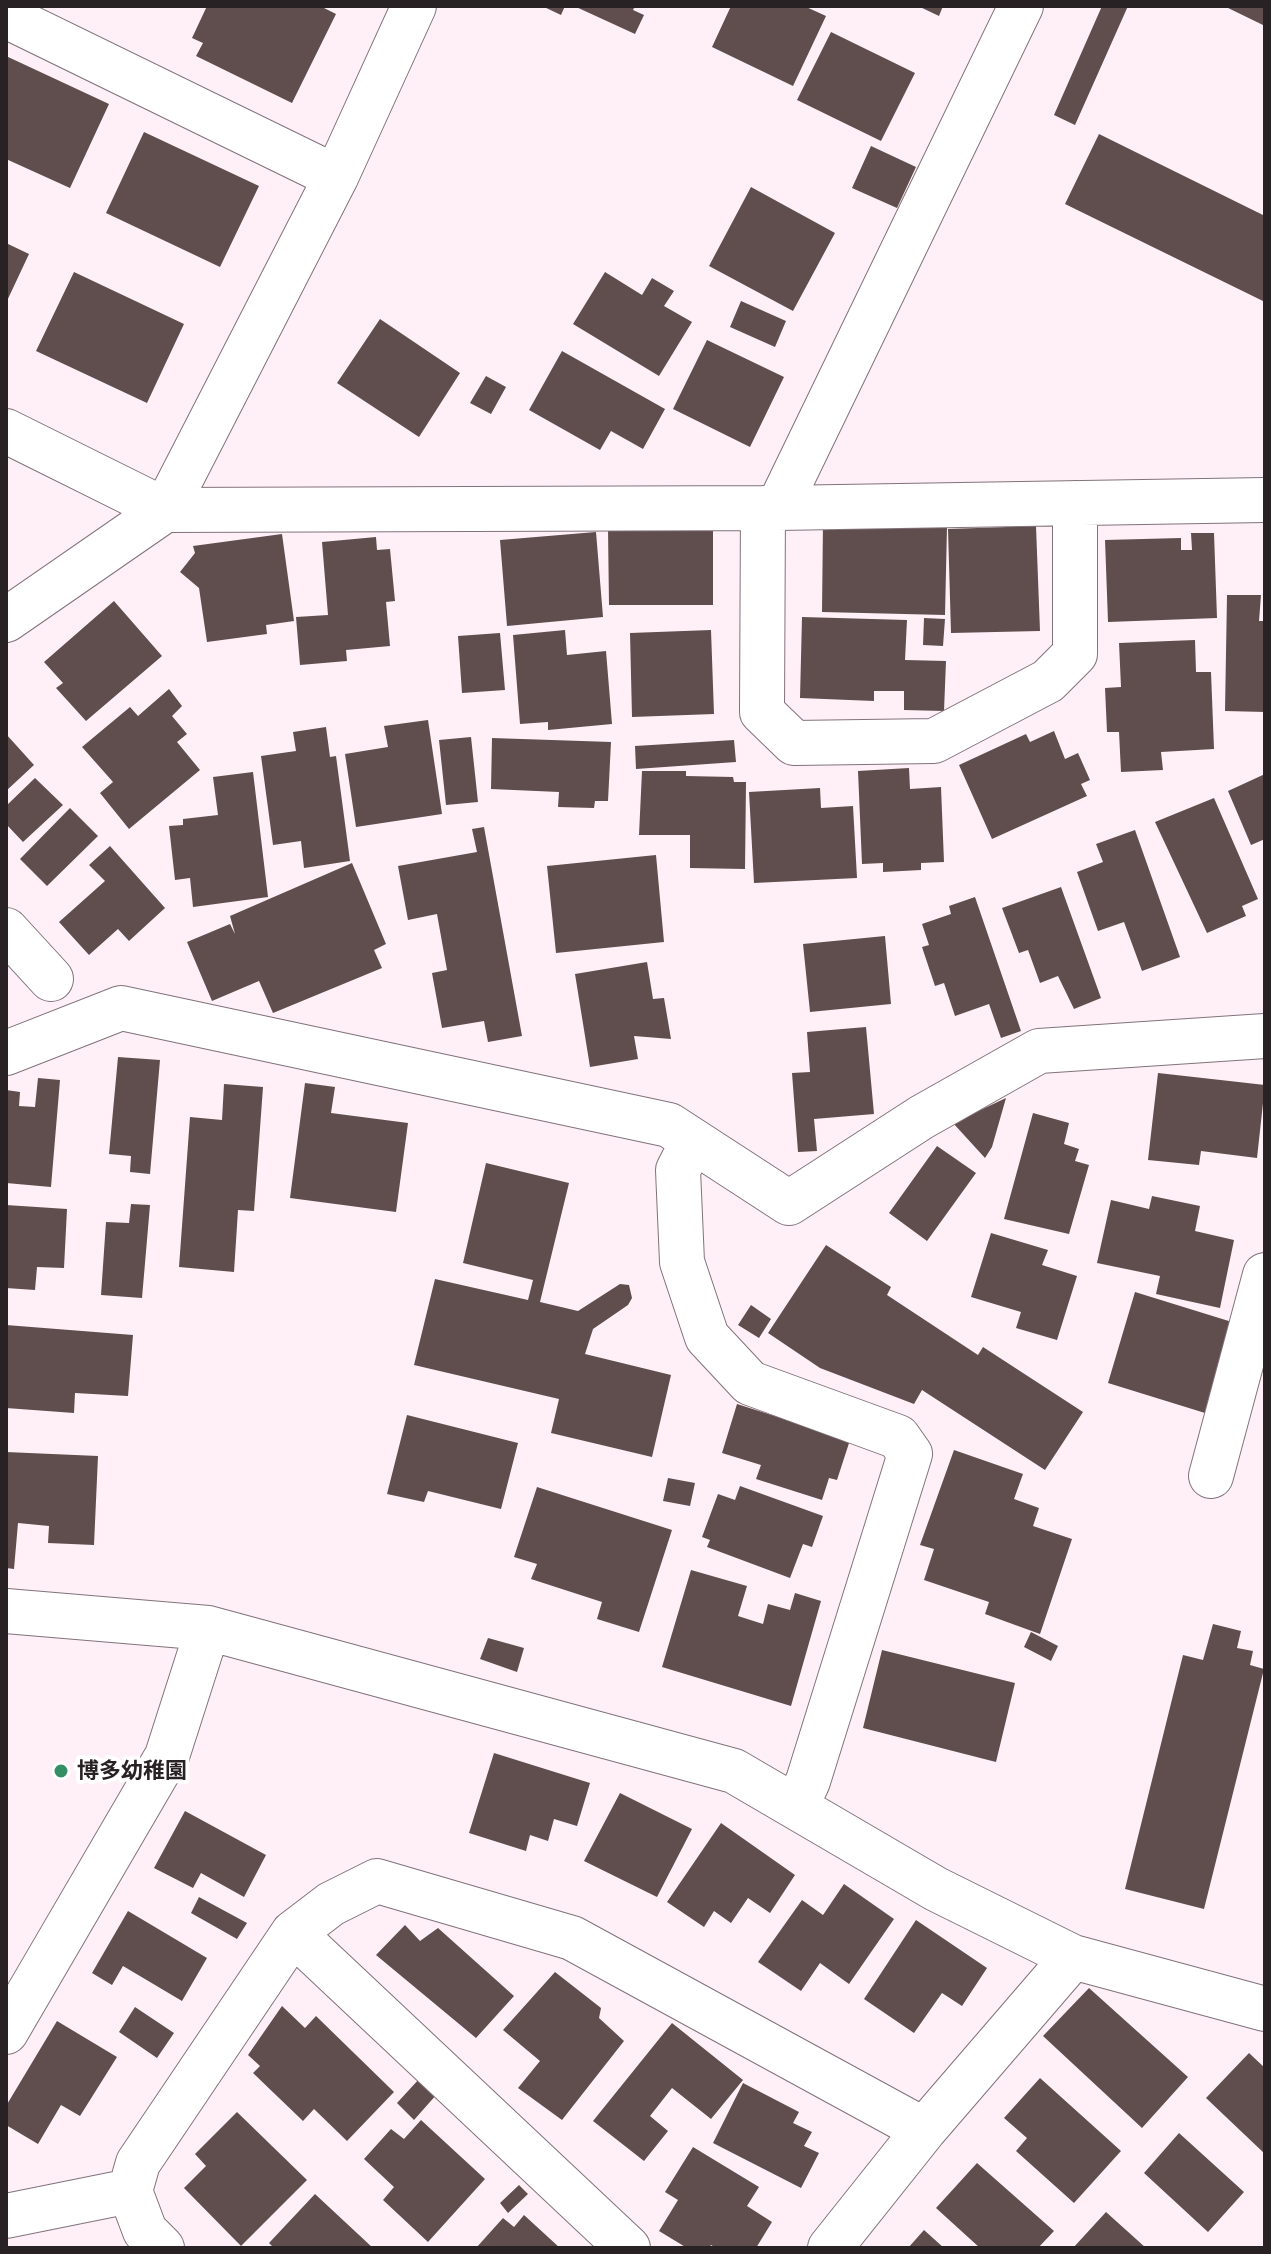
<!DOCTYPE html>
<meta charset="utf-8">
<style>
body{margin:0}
#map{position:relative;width:1271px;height:2254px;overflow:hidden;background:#fff0f7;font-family:"Public Sans",sans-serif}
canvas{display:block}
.frame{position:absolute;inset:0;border:8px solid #292225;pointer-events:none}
</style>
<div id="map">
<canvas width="1271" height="2254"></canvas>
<div class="frame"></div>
</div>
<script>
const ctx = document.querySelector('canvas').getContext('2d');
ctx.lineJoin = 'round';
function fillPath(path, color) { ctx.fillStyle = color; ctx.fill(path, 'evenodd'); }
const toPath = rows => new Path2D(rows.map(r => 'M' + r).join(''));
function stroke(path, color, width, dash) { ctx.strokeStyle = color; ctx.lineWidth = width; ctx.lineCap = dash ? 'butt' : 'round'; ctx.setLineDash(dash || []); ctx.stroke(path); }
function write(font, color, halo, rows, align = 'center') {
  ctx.font = font + ' "Public Sans","Noto Sans JP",sans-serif'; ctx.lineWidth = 8; ctx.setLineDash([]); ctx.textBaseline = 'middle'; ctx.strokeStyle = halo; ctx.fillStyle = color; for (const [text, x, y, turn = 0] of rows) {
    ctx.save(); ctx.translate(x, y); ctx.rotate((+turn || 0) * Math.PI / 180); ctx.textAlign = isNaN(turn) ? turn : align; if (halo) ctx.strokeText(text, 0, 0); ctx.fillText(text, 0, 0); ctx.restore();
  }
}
const building = toPath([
 [207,6,320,6,336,14,292,103,196,56,203,43,192,38],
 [542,6,565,6,561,15],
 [574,6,635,6,633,10,644,15,635,34],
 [731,6,804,6,826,16,793,86,712,47],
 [918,6,943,6,939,16],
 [1102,6,1128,6,1075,125,1054,115],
 [1224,6,1265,6,1265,26],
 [831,32,915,73,881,141,797,100],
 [6,56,109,104,70,188,6,159],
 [144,132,259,186,220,267,106,213],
 [1099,134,1265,216,1265,302,1065,204],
 [871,146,916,167,897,208,852,188],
 [751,187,835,233,793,311,709,266],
 [6,243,29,254,6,303],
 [74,272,184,324,147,403,36,351],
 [605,272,642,295,652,278,674,291,664,306,692,322,659,376,573,324],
 [741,301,786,321,775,347,730,327],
 [380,319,460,373,419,437,337,383],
 [707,340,784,377,750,447,673,409],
 [562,351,665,409,643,449,611,431,600,450,529,410],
 [486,376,506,387,491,414,470,403],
 [823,522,947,527,945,615,822,612],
 [1036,526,1040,631,951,633,948,529],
 [713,528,713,605,609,605,608,529],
 [596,532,603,617,507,626,500,540],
 [1191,533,1214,533,1217,618,1108,622,1105,540,1181,538,1181,550,1192,550],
 [282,534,294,621,266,625,267,634,207,642,199,588,180,572,195,553,193,546],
 [376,537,377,550,390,549,395,601,386,602,390,646,346,650,347,661,300,665,296,617,328,615,322,542],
 [1227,595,1261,595,1259,621,1265,621,1265,712,1225,711],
 [114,601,162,656,86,721,56,688,63,683,44,662],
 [802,617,907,620,905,660,946,661,944,711,904,710,904,691,874,691,874,701,800,698],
 [924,618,945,619,943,646,923,645],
 [565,630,567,655,606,651,612,724,548,730,548,722,520,724,513,635],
 [711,630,714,714,632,717,630,633],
 [500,633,505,690,462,693,458,636],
 [1195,640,1196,672,1211,672,1214,749,1161,752,1163,770,1121,772,1119,732,1107,732,1105,688,1121,687,1119,643],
 [169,689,182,706,172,716,187,734,177,742,200,770,129,829,100,793,113,782,82,747,130,707,138,716],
 [428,720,442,814,356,827,345,754,388,747,384,726],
 [326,727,330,757,336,756,350,861,304,868,301,841,273,845,261,756,296,751,293,732],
 [1054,731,1065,759,1078,753,1090,780,1081,784,1087,796,992,839,959,765,1026,734,1030,742],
 [6,734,34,765,6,791],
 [471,737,478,802,446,805,439,740],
 [492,738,611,742,608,801,595,801,594,808,558,807,559,792,491,789],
 [734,740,736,762,636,769,635,746],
 [909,768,910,789,941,787,944,862,921,863,921,870,883,872,883,863,862,864,858,771],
 [642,771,686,771,686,776,733,777,734,782,746,782,745,869,690,868,690,835,639,835],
 [253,772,268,897,193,907,190,878,175,880,169,826,183,825,183,819,218,815,213,777],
 [1265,774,1265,839,1251,845,1228,791],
 [35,778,63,805,23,842,6,824,6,806],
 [820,788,821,808,853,806,857,878,754,883,749,792],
 [1214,798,1258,899,1242,906,1246,916,1207,933,1155,822],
 [70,808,98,836,47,886,20,859],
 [484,827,522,1036,488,1042,484,1021,442,1028,432,973,447,970,437,914,408,920,398,866,477,852,472,829],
 [1135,830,1180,957,1142,971,1124,922,1098,931,1077,872,1103,862,1096,844],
 [110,846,165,908,129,941,118,929,89,955,59,922,105,881,89,865],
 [656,855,664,942,556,953,547,866],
 [352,863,386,944,374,950,382,968,273,1013,259,981,212,1001,187,942,230,924,235,934,230,916],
 [1061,887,1101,998,1074,1009,1058,976,1040,983,1028,950,1019,953,1002,908],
 [975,897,1021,1031,1001,1038,989,1004,955,1016,944,983,935,986,922,947,929,945,922,924,951,914,949,906],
 [885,936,891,1004,810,1012,803,944],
 [647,962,653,999,664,998,671,1039,634,1036,638,1059,590,1067,575,974],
 [866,1027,874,1114,814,1119,817,1151,798,1152,792,1073,810,1072,807,1032],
 [118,1057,160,1060,150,1174,130,1172,131,1156,109,1154],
 [1158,1073,1265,1085,1257,1158,1201,1151,1199,1165,1148,1160],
 [38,1078,60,1080,51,1187,6,1183,6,1090,20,1092,19,1106,35,1107],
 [305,1083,335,1087,331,1113,408,1123,396,1212,290,1198],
 [224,1084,263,1087,254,1211,238,1210,234,1272,179,1267,190,1117,222,1120],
 [1006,1098,992,1147,985,1158,953,1123],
 [1033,1113,1069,1123,1064,1144,1079,1149,1075,1161,1089,1165,1069,1234,1004,1219],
 [937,1146,976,1173,927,1241,889,1213],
 [486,1163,569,1183,540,1302,578,1311,620,1284,629,1285,632,1298,628,1305,593,1329,585,1354,671,1375,652,1457,551,1433,559,1399,414,1365,435,1279,528,1300,533,1280,463,1263],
 [1152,1196,1200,1206,1195,1231,1234,1240,1220,1308,1156,1294,1160,1276,1097,1263,1111,1200,1149,1209],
 [131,1204,150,1205,142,1298,101,1295,106,1222,129,1223],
 [6,1205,67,1209,64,1268,37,1267,35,1290,6,1288],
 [991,1233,1048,1250,1042,1265,1077,1276,1057,1340,1016,1328,1021,1312,971,1297],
 [826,1245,891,1287,887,1295,978,1355,983,1347,1083,1412,1045,1470,922,1390,914,1404,820,1368,768,1333],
 [1135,1292,1232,1322,1205,1413,1108,1383],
 [751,1305,771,1319,759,1338,738,1325],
 [6,1325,133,1335,128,1396,75,1393,74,1413,6,1408],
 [737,1404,850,1440,837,1480,829,1478,822,1500,756,1479,761,1465,722,1453],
 [407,1415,518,1443,501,1509,428,1491,424,1502,387,1494],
 [954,1450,1023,1474,1014,1499,1039,1508,1033,1526,1072,1539,1040,1634,985,1614,989,1602,924,1580,934,1549,920,1545],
 [6,1452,98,1456,94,1545,48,1543,49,1526,18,1523,14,1569,6,1568],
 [668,1478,695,1483,690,1506,663,1501],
 [740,1486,823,1516,812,1547,803,1544,790,1578,707,1547,710,1540,702,1537,718,1494,735,1500],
 [537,1487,672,1530,639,1632,597,1619,602,1602,531,1579,537,1564,514,1557],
 [691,1570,747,1586,738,1616,763,1624,768,1604,790,1610,795,1593,821,1601,791,1706,662,1667],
 [1213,1624,1241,1631,1237,1648,1253,1651,1250,1665,1264,1669,1204,1909,1125,1889,1183,1655,1203,1660],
 [1031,1632,1058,1646,1051,1661,1024,1647],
 [488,1638,524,1648,517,1672,480,1659],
 [882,1650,1015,1683,996,1762,863,1728],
 [494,1753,590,1783,577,1826,554,1819,548,1841,530,1835,526,1851,469,1833],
 [620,1793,692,1829,657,1897,584,1861],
 [185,1811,266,1855,244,1897,201,1873,193,1888,154,1868],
 [721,1823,795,1875,770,1913,748,1898,731,1923,714,1911,704,1927,667,1902],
 [844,1884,894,1919,849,1984,820,1963,801,1991,758,1962,802,1900,823,1915],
 [199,1897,247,1923,237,1939,191,1913],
 [128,1911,207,1958,182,2001,123,1966,112,1985,92,1973],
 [916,1920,987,1968,962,2006,942,1993,914,2033,864,1999],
 [405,1925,420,1941,438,1928,514,1996,476,2038,376,1955],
 [555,1972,601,2008,599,2018,624,2041,562,2120,518,2088,540,2061,503,2030],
 [1089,1988,1188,2077,1142,2128,1043,2036],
 [282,2006,305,2028,316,2016,394,2092,347,2141,314,2109,303,2121,253,2073,260,2066,248,2055],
 [135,2007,174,2033,157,2058,119,2032],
 [57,2021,117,2057,80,2116,61,2105,38,2144,6,2125,6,2106],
 [672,2023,743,2080,711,2119,672,2088,650,2116,668,2131,644,2161,593,2121],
 [1249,2053,1265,2068,1265,2154,1206,2098],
 [420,2078,437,2094,414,2120,397,2103],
 [1040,2078,1121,2151,1074,2203,1016,2151,1027,2138,1004,2118],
 [743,2083,799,2112,793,2123,812,2132,804,2146,819,2153,801,2188,713,2143],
 [237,2112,307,2180,241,2246,184,2188,206,2166,195,2154],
 [421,2120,485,2179,428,2242,383,2200,394,2187,364,2159,391,2129,404,2139],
 [1179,2133,1244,2192,1208,2232,1144,2173],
 [693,2147,759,2187,747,2206,772,2222,756,2248,716,2248,711,2245,709,2248,687,2248,659,2231,678,2200,665,2192],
 [977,2163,1054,2231,1038,2248,980,2248,936,2208],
 [519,2185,528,2194,508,2213,500,2203],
 [315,2194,373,2248,274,2248,269,2243],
 [1106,2212,1146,2248,1073,2248],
 [524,2215,560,2248,476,2248,503,2218,514,2227],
 [924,2230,944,2248,908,2248]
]);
const minor = toPath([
 [6,16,336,177],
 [6,431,165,510,778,508,1265,500],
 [763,508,762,712,794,743,934,741,1048,681,1075,654,1075,503],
 [778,508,1021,6],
 [6,620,165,510,336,177,414,6],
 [6,930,51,979],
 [6,1053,121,1008,669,1125,789,1203,922,1117,1039,1051,1265,1036],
 [693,1141,678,1170,682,1262,707,1337,750,1383,898,1437,910,1454,808,1781,796,1807],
 [1211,1476,1265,1275],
 [6,1611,208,1628,734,1771,936,1889,1073,1957,1265,2009],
 [293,1933,331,1904,377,1881,572,1938,924,2130],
 [6,2032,167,1756,208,1628],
 [6,2216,130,2191],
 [162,2248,145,2231,130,2191,138,2163,293,1933,628,2248],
 [830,2248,924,2130,1073,1957]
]);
const markers = [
 [61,1771,8,"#358f65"]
];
const poiNames = [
 ["博多幼稚園",77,1771]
];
fillPath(building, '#5f4e4d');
stroke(minor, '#82727a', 46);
stroke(minor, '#fff', 44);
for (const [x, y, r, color] of markers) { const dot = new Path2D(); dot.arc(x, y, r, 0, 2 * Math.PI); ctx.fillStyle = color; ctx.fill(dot); stroke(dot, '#fff', 3); }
write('bold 22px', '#292225', '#fff', poiNames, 'left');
</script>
